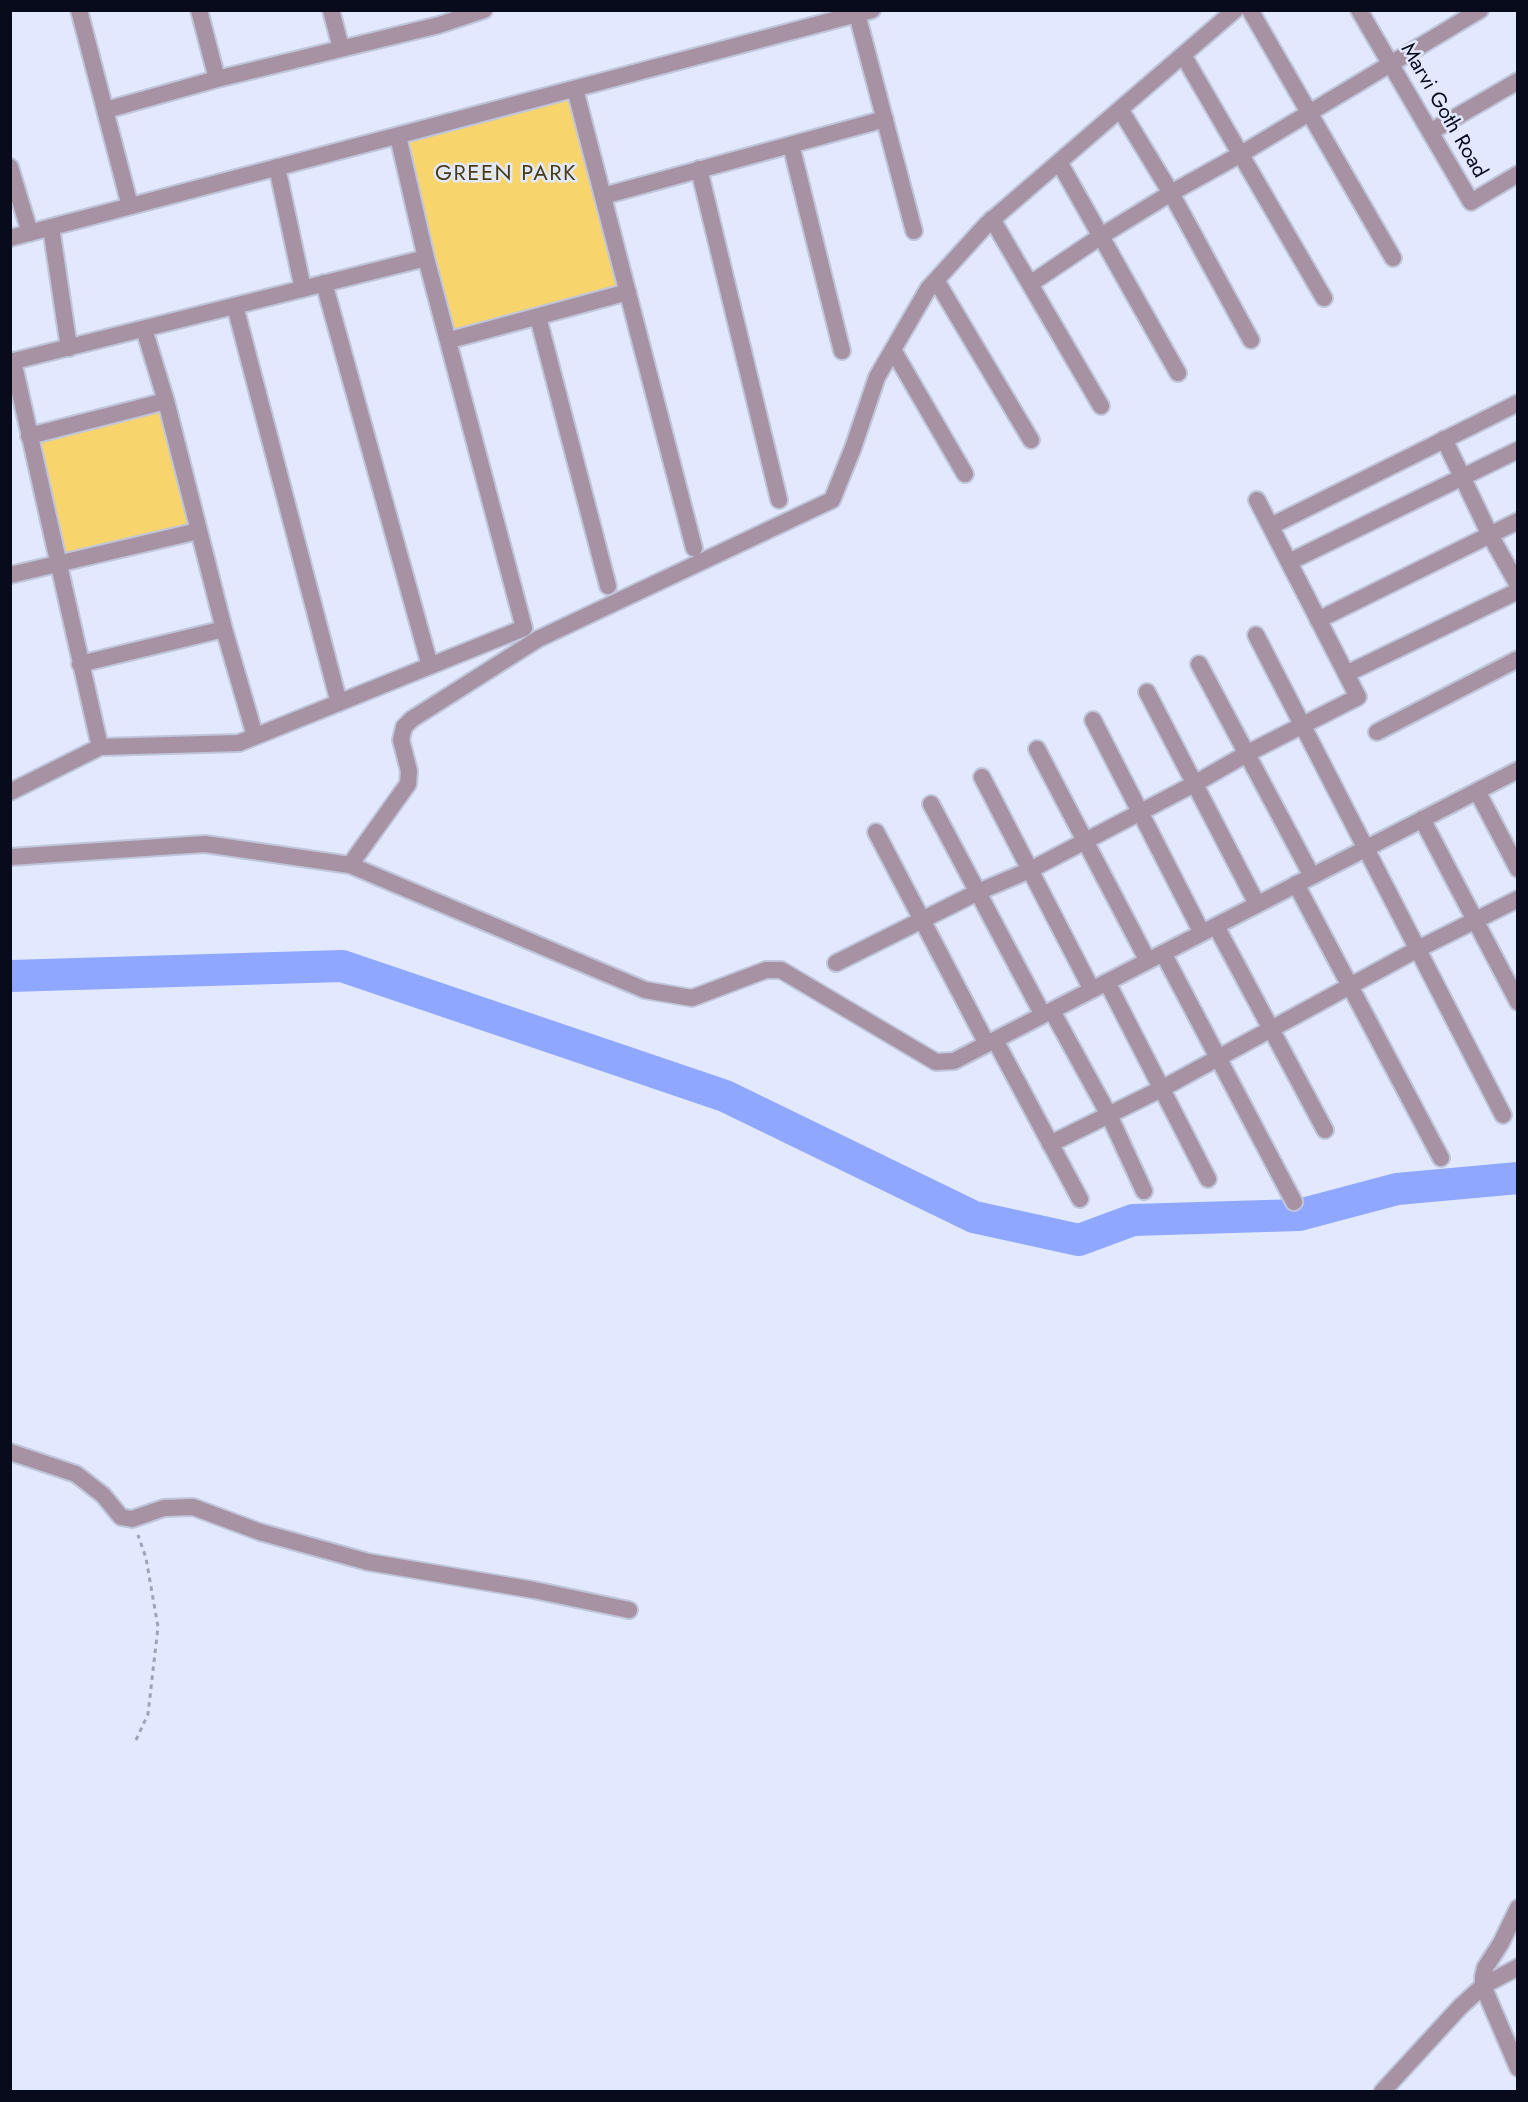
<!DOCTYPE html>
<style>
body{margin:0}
#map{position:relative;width:1528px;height:2102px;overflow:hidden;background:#e2e9fe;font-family:Jost,sans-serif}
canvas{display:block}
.frame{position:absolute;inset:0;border:12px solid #070b1c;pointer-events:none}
</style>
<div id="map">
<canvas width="1528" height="2102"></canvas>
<div class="frame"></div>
</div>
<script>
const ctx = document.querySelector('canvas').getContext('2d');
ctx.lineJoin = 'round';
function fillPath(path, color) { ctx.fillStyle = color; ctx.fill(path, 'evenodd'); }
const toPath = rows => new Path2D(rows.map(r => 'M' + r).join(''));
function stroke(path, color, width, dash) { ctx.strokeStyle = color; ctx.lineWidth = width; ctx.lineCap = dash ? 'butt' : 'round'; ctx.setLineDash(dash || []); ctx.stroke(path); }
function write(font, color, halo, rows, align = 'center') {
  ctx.font = font + ' Jost,sans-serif'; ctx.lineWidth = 5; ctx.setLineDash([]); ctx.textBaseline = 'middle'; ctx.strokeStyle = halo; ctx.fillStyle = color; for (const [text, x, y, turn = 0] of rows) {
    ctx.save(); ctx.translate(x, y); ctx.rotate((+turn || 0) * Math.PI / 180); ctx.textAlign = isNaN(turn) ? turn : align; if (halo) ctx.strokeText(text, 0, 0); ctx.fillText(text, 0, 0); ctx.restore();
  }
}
const green = toPath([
 [575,89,628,292,450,340,398,136],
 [166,401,198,531,61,565,29,436]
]);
const river = toPath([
 [10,976,342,966,725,1096,974,1217,1079,1240,1133,1220,1299,1215,1397,1189,1518,1178]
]);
const path = toPath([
 [136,1740,148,1714,158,1627,146,1558,138,1535]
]);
const minor = toPath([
 [79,10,130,206],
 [199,10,217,79],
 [331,10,341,48],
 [1250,10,1393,258],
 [1359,10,1471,202,1518,174],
 [857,14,914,231],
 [1183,55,1324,298],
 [575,89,694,548],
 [1120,109,1171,193,1251,340],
 [106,110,217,79,439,25,484,10],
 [1430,132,1518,81],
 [791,145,842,351],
 [1059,162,1178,373],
 [10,167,30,233],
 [277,167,303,289],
 [699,169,779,500],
 [603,196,885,119],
 [992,219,1101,406],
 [51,227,69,348],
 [10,238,872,10],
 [936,280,1031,440],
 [324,283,430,666],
 [1030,284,1101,236,1171,193,1241,154,1480,10],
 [235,306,339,703],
 [538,317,608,586],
 [144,329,166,401,224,629,255,736],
 [450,340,628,292],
 [893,350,965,474],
 [13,361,100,747],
 [10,362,426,258],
 [29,436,166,401],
 [1444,439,1490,535,1518,585],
 [1271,526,1518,403],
 [1289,562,1518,450],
 [10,575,198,531],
 [1318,620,1518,521],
 [1256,635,1503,1115],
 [80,664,224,629],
 [1199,664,1312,876],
 [1346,674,1518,591],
 [1147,692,1257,904],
 [1093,720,1202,933],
 [1377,732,1518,659],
 [1037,749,1148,961],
 [982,777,1092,990],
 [1477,791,1518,869],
 [10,792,100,747,239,743,524,628,426,258,398,136],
 [931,804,1043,1015],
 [1422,819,1518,1002],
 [876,832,987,1044],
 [10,857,205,844,350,865,645,990,692,998,766,970,781,970,936,1062,954,1061,1518,770],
 [350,865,408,784,409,771,401,740,404,727,412,719,538,639,832,500,853,448,877,377,928,289,987,224,1235,10],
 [1296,884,1441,1158],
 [1216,926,1325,1130],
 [1163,953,1294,1202],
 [836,963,978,892,1030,870,1196,783,1248,753,1358,697,1257,500],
 [1107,982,1208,1179],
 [1052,1011,1109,1115,1144,1191],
 [995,1040,1080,1199],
 [1050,1144,1163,1088,1416,950,1518,899],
 [10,1452,76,1474,103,1495,121,1517,132,1519,164,1508,193,1507,260,1532,368,1562,534,1590,629,1610],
 [1518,1908,1501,1943,1485,1968,1483,1977,1483,1986,1518,2068],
 [1382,2092,1460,2007,1483,1986,1518,1967]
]);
const streetNames = [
 ["Marvi Goth Road",1443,111,60]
];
const neighbourhoodNames = [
 ["GREEN PARK",506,175]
];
fillPath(green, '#f8d46c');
stroke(river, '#8fa7fe', 32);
stroke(minor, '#bfc5da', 20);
stroke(path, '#9ea4b8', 3, [4.5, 4.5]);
stroke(minor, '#a692a3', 16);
write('21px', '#070b1c', '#e2e9fe', streetNames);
ctx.letterSpacing = '1.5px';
write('22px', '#493c13', '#e2e9fe', neighbourhoodNames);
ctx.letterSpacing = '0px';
</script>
